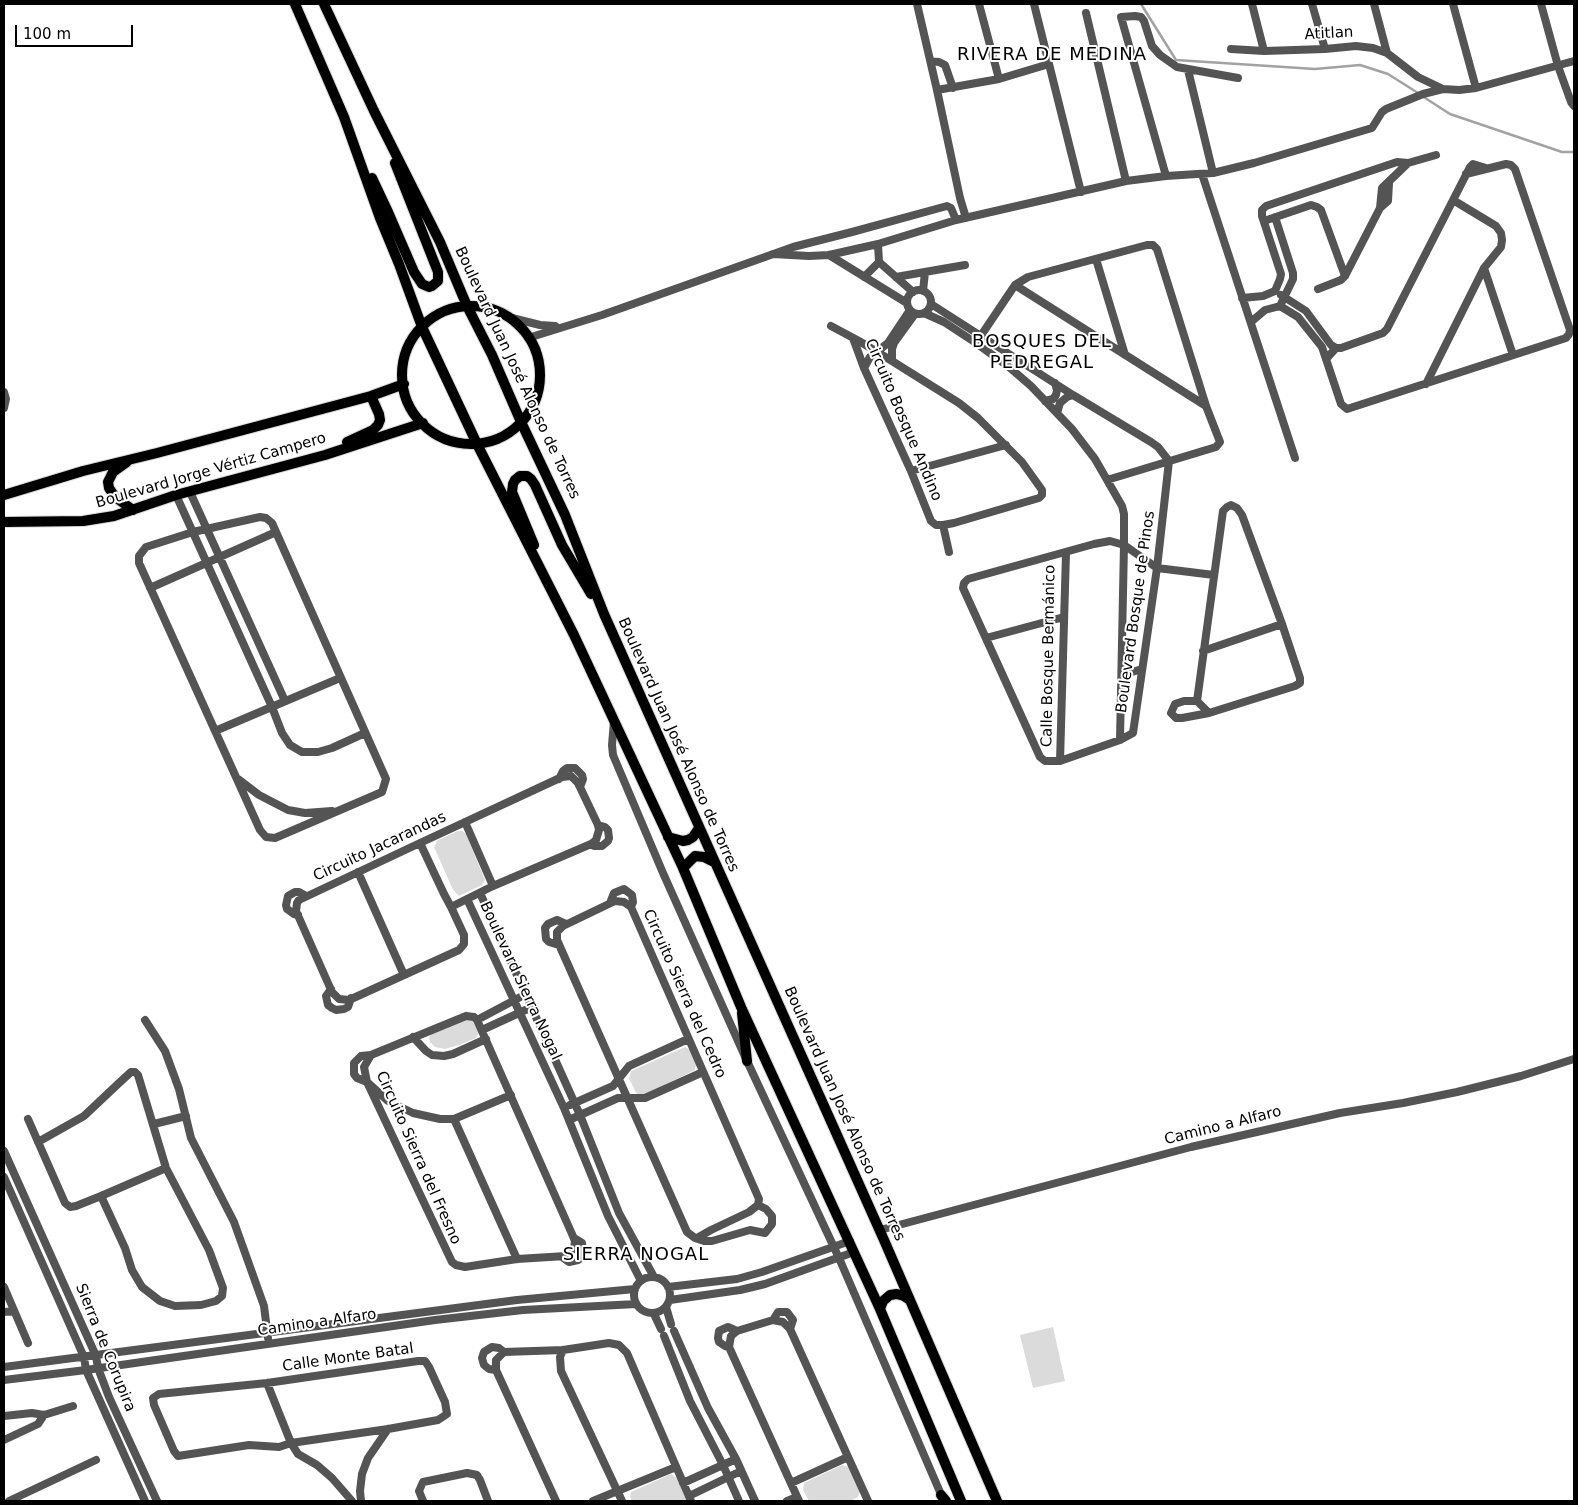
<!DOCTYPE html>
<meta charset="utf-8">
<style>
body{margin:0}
#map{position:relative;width:1578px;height:1505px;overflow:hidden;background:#fff;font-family:"DejaVu Sans",sans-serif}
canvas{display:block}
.frame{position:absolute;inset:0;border:5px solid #000;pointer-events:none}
.scale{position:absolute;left:15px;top:25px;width:118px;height:22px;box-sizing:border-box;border:2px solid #000;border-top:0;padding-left:6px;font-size:15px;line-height:18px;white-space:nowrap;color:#000;-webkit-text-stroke:4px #fff;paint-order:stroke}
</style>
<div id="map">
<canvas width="1578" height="1505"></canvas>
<div class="frame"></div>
<div class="scale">100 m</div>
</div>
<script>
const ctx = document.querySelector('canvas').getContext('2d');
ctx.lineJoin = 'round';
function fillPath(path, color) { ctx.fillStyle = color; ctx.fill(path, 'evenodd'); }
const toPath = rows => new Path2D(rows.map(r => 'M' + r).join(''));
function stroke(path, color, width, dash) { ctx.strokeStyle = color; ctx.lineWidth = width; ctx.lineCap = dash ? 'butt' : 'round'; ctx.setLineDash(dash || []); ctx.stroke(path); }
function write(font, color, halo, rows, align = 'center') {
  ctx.font = font + ' "DejaVu Sans",sans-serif'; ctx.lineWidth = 4; ctx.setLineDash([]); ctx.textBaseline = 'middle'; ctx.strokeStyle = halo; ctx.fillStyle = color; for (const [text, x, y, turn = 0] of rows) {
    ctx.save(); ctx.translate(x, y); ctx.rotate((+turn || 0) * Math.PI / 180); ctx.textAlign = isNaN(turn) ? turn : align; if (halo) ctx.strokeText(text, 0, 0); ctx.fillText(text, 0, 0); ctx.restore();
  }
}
const green = toPath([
 [458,831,462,831,466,834,485,880,482,885,459,896,453,890,434,847,438,840],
 [467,1018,474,1021,479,1032,476,1038,459,1045,445,1049,435,1047,430,1042,429,1038,431,1034],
 [685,1047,690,1050,696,1064,695,1070,648,1093,640,1095,636,1093,629,1078,631,1071],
 [1053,1327,1065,1381,1033,1388,1020,1335],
 [842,1465,849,1467,860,1492,858,1497,850,1501,809,1501,803,1490,804,1483],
 [671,1474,678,1479,687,1498,685,1501,632,1501,630,1497,631,1492]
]);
const stream = toPath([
 [1141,4,1176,60,1315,69,1360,65,1388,74,1418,93],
 [1422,96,1450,114,1562,152,1574,152]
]);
const minor = toPath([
 [917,4,937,90,960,198,966,218],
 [979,4,999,79],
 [1034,4,1081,192],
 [1252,4,1264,51],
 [1312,4,1325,49],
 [1374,4,1387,53],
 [1453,4,1476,88],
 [1541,4,1558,66,1571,102,1574,106],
 [1086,13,1126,181],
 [1231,49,1264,51,1325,49,1356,46,1373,48,1387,53,1418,77,1443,89,1459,90,1476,88,1574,61],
 [931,61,939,62,945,65,953,88],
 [1188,70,1213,173],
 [937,90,999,79,1049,64],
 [1202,174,1295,458],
 [1166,176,1121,17,1135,16,1141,17,1144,21,1152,46,1160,55,1177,67,1238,78],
 [1380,208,1388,201,1389,183],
 [1275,217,1293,273,1293,279,1280,306],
 [956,220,1126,181,1166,176,1213,173,1254,163,1372,128,1382,112,1386,109,1423,94,1443,89],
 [1264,221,1311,205,1317,207,1321,210,1345,276],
 [878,244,879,262,913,292],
 [829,255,907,303],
 [1096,259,1125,355],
 [1484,268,1513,355],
 [864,277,879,262],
 [896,277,965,265],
 [1015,285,1206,406],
 [1318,289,1341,280,1345,276,1380,208,1382,188,1408,163,1436,155],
 '907 302a12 12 0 1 1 24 0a12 12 0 1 1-24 0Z',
 [923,291,925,272],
 [1281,295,1306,311,1331,345,1336,348],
 [1242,298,1263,296,1275,291,1280,279,1281,274,1262,216,1262,210,1266,206,1397,162,1408,163],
 [931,304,1073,395,1151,442,1158,447,1169,461,1157,568,1133,733,1120,740,1060,761,1045,761,1040,757,963,588,964,583,968,579,1094,544,1110,541,1124,545,1157,568,1214,575],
 [924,313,944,322,976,343,1009,367,1031,386,1072,429,1095,459,1122,506,1124,514,1124,545,1120,740],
 [512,318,540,325,555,326],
 [1251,322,1265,310,1280,306,1298,317,1322,347,1341,404,1347,409,1566,338,1569,334,1570,330,1515,169,1511,165,1506,164,1466,174],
 [831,326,859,341,892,361,959,403,978,418,1022,462,1042,490,1042,495,1039,498,954,523,943,525,936,525,931,521,911,471,864,368,853,338],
 [528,338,602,315,793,247,852,232,947,206,951,208,956,220,878,244,829,255,809,256,773,254],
 [976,343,1015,285,1028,277,1147,245,1153,245,1157,249,1206,406,1220,442,1216,447,1107,480],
 [1326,359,1336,348,1341,348,1383,333,1387,329,1470,167,1473,164,1486,168],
 [892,361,892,349,894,343,915,314],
 [864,368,870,357,888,343,910,310],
 [1426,384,1484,268,1501,247,1502,240,1501,233,1496,226,1453,200],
 [4,392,6,399,4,408],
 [1045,401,1053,399,1056,395,1057,390,1055,383],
 [1057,413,1060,403,1067,397,1073,395],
 [911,471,1006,445],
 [190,492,285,701],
 [176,495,272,707,282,733,290,745,302,752,318,752,332,748,365,733],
 [260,517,266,518,272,523,386,779,382,792,275,838,266,837,260,830,139,563,139,556,146,547,193,532,260,517],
 [943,525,949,552],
 [150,588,276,532],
 [986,638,1064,617],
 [1203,651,1282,624],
 [1122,668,1132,672,1142,669],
 [1197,701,1184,701,1175,704,1171,713,1176,718,1182,718,1209,713,1295,686,1300,683,1300,678,1282,624,1242,515,1237,508,1231,505,1227,507,1223,511,1197,701,1209,713],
 [614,721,612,745,613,755,663,873,747,1061,839,1258,943,1499],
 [215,731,340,678],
 [1060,761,1066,553],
 [238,779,259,795,288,810,305,813,332,811],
 [559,779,563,771,567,768,575,768,582,775,583,779,580,787],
 [465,822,493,886],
 [420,843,444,894,451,907,464,935,464,944,459,950,349,1000,339,999,332,992,296,911,297,903,299,900,420,843,562,777,571,776,578,783,598,825,599,830,596,840,591,844,493,886,451,907],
 [591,844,594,846,602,846,608,841,609,838,608,830,605,827,598,825],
 [358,872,404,975],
 [480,893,580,1115,619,1213,654,1277],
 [467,899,564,1108,608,1216,641,1281],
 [610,903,614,893,624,889,632,895,633,902,631,907],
 [298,915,294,914,287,909,286,905,288,896,295,892,299,892,306,896],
 [559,945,549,942,546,939,545,928,548,924,557,920,566,924],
 [331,989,326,996,328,1005,332,1008,336,1010,344,1009,348,1007,351,998],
 [466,1016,474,1017,477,1020,572,1234,575,1241,574,1248,566,1256,517,1259,465,1267,456,1265,452,1262,367,1082,364,1067,371,1055,466,1016],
 [145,1020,165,1051,179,1089,191,1138,234,1222,264,1306,268,1338],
 [477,1020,526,994],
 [482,1030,532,1007],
 [413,1037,426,1051,432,1055,444,1056,453,1054,486,1039],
 [371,1055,361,1056,354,1063,354,1074,357,1078,367,1082,388,1101,413,1113,440,1119,454,1119,511,1095],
 [570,1105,613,1086,629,1066,688,1039],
 [28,1119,65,1203,70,1207,76,1206,101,1196,166,1168],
 [454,1119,517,1259],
 [569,1120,618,1098,645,1098,703,1072],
 [154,1124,186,1116],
 [38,1142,84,1116,119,1083,131,1072,135,1072,138,1075,166,1168,209,1250,223,1288,222,1296,216,1301,201,1305,175,1306,160,1301,142,1287,132,1270,125,1248,101,1196],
 [4,1151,96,1356,98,1368,109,1397,157,1501],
 [4,1177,84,1357,86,1370,145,1501],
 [880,1230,1191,1147,1340,1113,1403,1103,1457,1092,1521,1076,1574,1059],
 [697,1238,711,1230,749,1212,758,1205,759,1199,631,907,624,902,615,901,563,926,557,932,557,940,687,1232,695,1238,704,1241,712,1241,750,1230,765,1233,772,1224,772,1216,766,1209,758,1205],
 [562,1257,569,1262,578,1260,582,1257,583,1252,582,1243,574,1238],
 '634 1295a18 18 0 1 1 36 0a18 18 0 1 1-36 0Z',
 [4,1287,28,1343],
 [668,1287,737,1279,762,1272,850,1241],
 [670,1300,740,1290,765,1284,854,1252],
 [666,1307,671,1324],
 [4,1312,14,1311],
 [654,1314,661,1329],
 [773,1320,778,1312,787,1312,793,1320,790,1329],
 [674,1331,708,1408,736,1459,755,1501],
 [664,1336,690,1401,723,1465,739,1501],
 [729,1347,725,1346,719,1342,718,1338,719,1331,728,1327,737,1331],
 [563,1350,560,1357,561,1371,622,1501],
 [418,1361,425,1361,429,1367,445,1402,447,1414,438,1420,388,1429,291,1443,279,1447,249,1445,178,1456,174,1451,154,1405,153,1398,159,1394,267,1383,418,1361],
 [4,1367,517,1300,635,1289],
 [496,1370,489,1369,484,1365,482,1358,484,1352,492,1347,499,1348,504,1352],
 [4,1380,86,1370,435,1320,523,1310,636,1304],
 [267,1383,291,1443,298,1454,317,1465,332,1478,352,1501],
 [4,1416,32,1413,44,1415,73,1406],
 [4,1440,38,1424,44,1415],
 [683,1483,736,1459],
 [791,1483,848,1457],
 [689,1496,741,1471],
 [9,1501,96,1460],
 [361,1501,360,1491,362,1474,368,1458,388,1429],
 [423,1501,419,1491,423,1482,467,1473,477,1475,480,1480,488,1501],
 [556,1501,496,1370,496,1360,504,1352,563,1350,609,1343,619,1345,627,1353,691,1501],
 [593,1501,676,1467],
 [787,1501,797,1497],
 [799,1501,729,1347,731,1336,737,1331,773,1320,783,1322,790,1329,868,1501]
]);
const major = toPath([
 [295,4,344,117,380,218,399,264,422,327,477,444,574,635,683,868,741,1007,880,1309,961,1501],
 [324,4,374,111,440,242,467,306,492,355,521,422,565,515,604,614,884,1240,997,1501],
 [372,178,388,212,414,272,422,284,429,287,432,286,438,281,438,272,395,163],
 '402 375a69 69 0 1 1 138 0a69 69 0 1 1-138 0Z',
 [347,442,373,430,378,425,380,420,379,414,371,396],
 [127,462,113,472,108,482,109,488,115,497,133,510],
 [4,495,83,471,157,453,371,396,404,384],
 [4,522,83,521,114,516,176,495,325,455,423,423],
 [534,545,512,492,513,484,515,480,520,476,527,476,531,479,535,485,562,545,591,594],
 [668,837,683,841,688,840,693,837,699,828],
 [683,868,695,856,704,857,714,862],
 [742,1013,747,1061],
 [880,1309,883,1301,890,1295,897,1294,904,1296,910,1300],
 [941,1495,946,1501]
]);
const streetNames = [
 ["Atitlan",1329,34,-3],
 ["Boulevard Juan José Alonso de Torres",517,373,65],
 ["Circuito Bosque Andino",903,420,67],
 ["Boulevard Jorge Vértiz Campero",211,471,-16],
 ["Boulevard Bosque de Pinos",1136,612,-82],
 ["Calle Bosque Bermánico",1049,656,-89],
 ["Boulevard Juan José Alonso de Torres",678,745,66],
 ["Circuito Jacarandas",380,847,-25],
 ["Boulevard Sierra Nogal",520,981,65],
 ["Circuito Sierra del Cedro",684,994,66],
 ["Boulevard Juan José Alonso de Torres",844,1114,66],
 ["Camino a Alfaro",1223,1126,-14],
 ["Circuito Sierra del Fresno",418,1158,66],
 ["Camino a Alfaro",317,1323,-8],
 ["Sierra de Corupira",105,1348,68],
 ["Calle Monte Batal",348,1358,-8]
];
const quarterNames = [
 ["RIVERA DE MEDINA",1052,55],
 ["BOSQUES DEL",1042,342],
 ["PEDREGAL",1042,363],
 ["SIERRA NOGAL",636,1255]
];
fillPath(green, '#dbdbdb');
stroke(stream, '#a2a2a2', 2.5);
stroke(major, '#dbdbdb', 12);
stroke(minor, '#545454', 8);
stroke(major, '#000', 10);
write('15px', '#000', '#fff', streetNames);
ctx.letterSpacing = '1px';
write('18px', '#000', '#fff', quarterNames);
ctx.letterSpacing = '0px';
</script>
